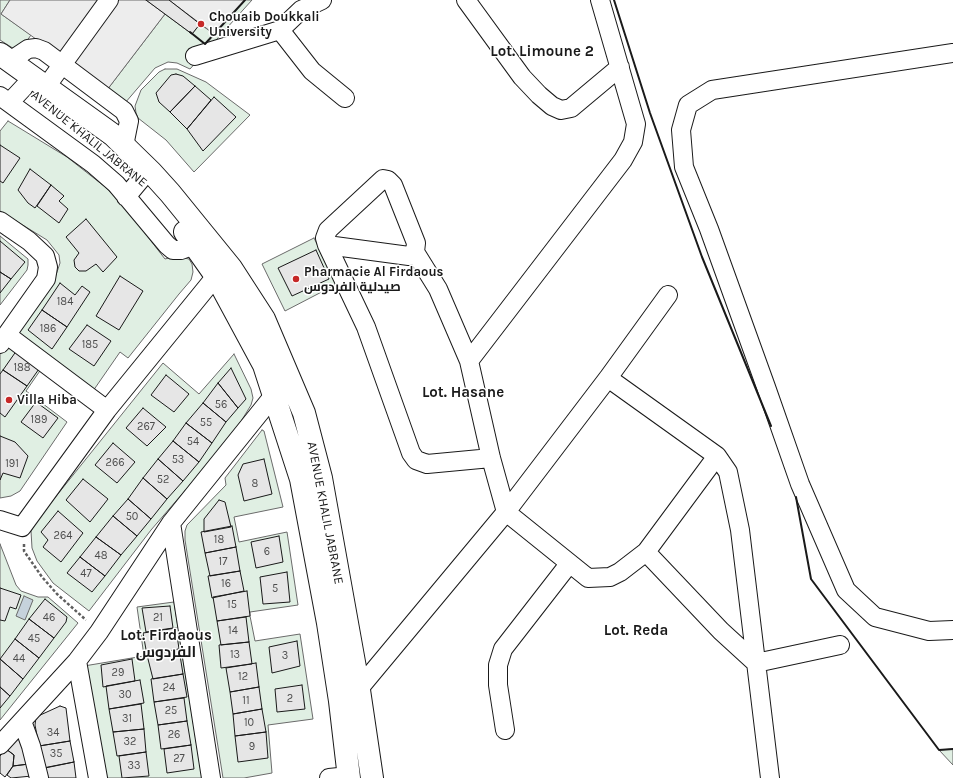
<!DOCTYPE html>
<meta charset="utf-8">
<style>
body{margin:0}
canvas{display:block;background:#fff}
</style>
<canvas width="953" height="778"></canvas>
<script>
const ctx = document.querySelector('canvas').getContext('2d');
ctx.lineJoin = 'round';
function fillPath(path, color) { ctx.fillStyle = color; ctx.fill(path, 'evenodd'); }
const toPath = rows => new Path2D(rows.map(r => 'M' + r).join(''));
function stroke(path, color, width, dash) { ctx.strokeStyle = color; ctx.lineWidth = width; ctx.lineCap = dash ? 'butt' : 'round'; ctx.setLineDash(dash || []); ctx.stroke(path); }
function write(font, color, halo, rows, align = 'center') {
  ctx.font = font + ' Karla,Cairo,sans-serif'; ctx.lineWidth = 3; ctx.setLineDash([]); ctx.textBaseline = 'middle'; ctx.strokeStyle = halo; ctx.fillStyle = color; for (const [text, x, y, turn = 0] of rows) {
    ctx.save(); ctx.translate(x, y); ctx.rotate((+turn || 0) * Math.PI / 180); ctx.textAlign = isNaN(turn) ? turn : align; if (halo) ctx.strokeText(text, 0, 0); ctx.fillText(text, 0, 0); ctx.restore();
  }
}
const green = toPath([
 [0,0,10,0,1,14,31,35,19,52,0,40,0,0],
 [245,0,252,0,190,69,177,63,168,62,155,68,125,103,107,90,165,14,192,34,200,24,214,34,245,0],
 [165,69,177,69,206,82,250,115,194,172,166,140,138,118,136,113,135,106,141,90,159,72,165,69],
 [8,121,67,157,104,186,120,201,165,259,176,256,189,259,192,264,193,272,191,280,179,294,128,358,120,352,93,391,15,332,56,275,60,263,59,255,47,240,0,211,0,131,8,121],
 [0,236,28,259,28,265,27,270,0,305,0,236],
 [314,238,337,284,285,311,262,264,314,238],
 [8,341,44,365,26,391,67,422,20,491,11,496,0,498,0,352,8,341],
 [234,354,251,389,253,398,251,405,232,436,151,530,89,611,53,583,37,561,32,548,31,531,37,520,163,363,199,394,234,354],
 [262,430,264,431,283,507,234,517,239,542,287,532,298,605,250,612,250,616,255,641,300,634,313,719,268,725,272,773,244,778,223,778,185,540,185,531,187,525,226,485,225,478,262,430],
 [0,544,16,585,21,591,38,597,48,597,78,623,0,720,0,544],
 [174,602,202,778,102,778,84,666,144,656,137,607,174,602],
 [953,749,953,765,939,750,953,749]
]);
const parking = toPath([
 [10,0,146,0,165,14,107,90,1,14,10,0],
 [169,0,245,0,214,34,169,0]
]);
const water = toPath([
 [24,596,33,600,25,620,16,616,24,596]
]);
const building = toPath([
 [146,0,169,0,200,24,192,34,146,0],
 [176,74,183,76,195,86,170,112,159,102,156,93,171,75,176,74],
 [195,86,211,100,187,129,170,112,195,86],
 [214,97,236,117,203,151,187,129,214,97],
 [0,145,20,158,3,183,0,181,0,145],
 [30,169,51,185,35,208,28,203,18,190,30,169],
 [51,185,64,196,59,201,68,209,59,223,37,206,51,185],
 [86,219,117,257,103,272,96,264,86,271,79,271,75,267,74,260,79,253,66,237,86,219],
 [0,241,25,262,11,279,0,272,0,241],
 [316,250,329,279,292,296,278,268,316,250],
 [0,272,11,279,0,293,0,272],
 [120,276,143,291,119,330,96,316,120,276],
 [60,283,75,295,82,286,90,292,67,327,42,310,60,283],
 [42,310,67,327,52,349,28,330,42,310],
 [87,325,111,341,94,366,69,349,87,325],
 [17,350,41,366,27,386,3,370,17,350],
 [231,368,246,399,238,408,218,383,231,368],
 [3,370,27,386,5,417,0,413,0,374,3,370],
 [166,375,189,394,174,412,151,395,166,375],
 [218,383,238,408,226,422,203,403,218,383],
 [36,402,58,418,43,438,21,422,36,402],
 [203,403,226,422,212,443,186,423,203,403],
 [143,408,166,427,147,446,126,428,143,408],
 [186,423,212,443,199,462,173,441,186,423],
 [0,436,15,442,28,456,20,478,3,473,0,480,0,436],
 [173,441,199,462,183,481,158,459,173,441],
 [113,443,135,462,117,483,95,465,113,443],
 [158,459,183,481,167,499,143,478,158,459],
 [264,459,272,494,244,501,238,475,243,464,264,459],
 [143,478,167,499,151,519,128,499,143,478],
 [83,479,108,499,90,522,66,500,83,479],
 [128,499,151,519,137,536,113,516,128,499],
 [219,500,225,502,231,527,204,532,204,519,219,500],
 [58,511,83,533,61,562,43,547,48,540,41,532,58,511],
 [113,516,137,536,121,555,96,537,113,516],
 [232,526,236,547,205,553,201,532,232,526],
 [279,536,283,562,256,568,251,542,279,536],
 [96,537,121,555,105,576,80,557,96,537],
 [236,547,240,571,210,576,205,553,236,547],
 [80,557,105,576,92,592,67,573,80,557],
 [240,571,244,591,212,598,208,576,240,571],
 [287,572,290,602,263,604,260,577,287,572],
 [0,588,21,595,16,609,10,607,5,621,0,620,0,588],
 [247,591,250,616,217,621,213,597,247,591],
 [45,599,67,617,66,622,54,638,29,619,45,599],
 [170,606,173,628,146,632,142,608,170,606],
 [246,617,249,642,221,645,217,621,246,617],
 [29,619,54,638,39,658,15,639,29,619],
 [176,628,179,649,147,655,143,633,176,628],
 [15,639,39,658,23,679,0,659,15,639],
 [297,641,300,666,272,673,269,647,297,641],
 [249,642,252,664,221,668,219,645,249,642],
 [179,649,183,674,153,679,147,655,179,649],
 [0,659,23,679,10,696,0,687,0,659],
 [132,659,135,681,103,687,101,665,132,659],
 [256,663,259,687,230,692,226,668,256,663],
 [183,674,187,697,154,702,151,679,183,674],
 [140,680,144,703,109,709,106,686,140,680],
 [302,685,305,709,277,712,275,689,302,685],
 [0,687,10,696,0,708,0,687],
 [259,687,262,709,233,714,230,692,259,687],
 [184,698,187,721,158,725,154,702,184,698],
 [141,704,144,729,113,732,109,709,141,704],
 [60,706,66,708,70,741,39,746,35,725,36,717,60,706],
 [262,709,266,732,235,736,233,714,262,709],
 [187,721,191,745,161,749,158,725,187,721],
 [144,729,146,752,117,756,113,732,144,729],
 [266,732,268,758,238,762,235,736,266,732],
 [20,736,29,764,13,766,14,755,6,749,20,736],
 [70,741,74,762,43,768,39,746,70,741],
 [191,745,194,769,167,773,164,749,191,745],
 [6,749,14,755,13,766,5,777,0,773,0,756,6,749],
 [146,752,149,776,122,778,119,756,146,752],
 [74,762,76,778,47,778,45,768,74,762],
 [29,764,32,776,11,778,7,775,13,766,29,764]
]);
const path = toPath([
 [24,544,24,551,42,577,57,594,86,620]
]);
const minor = toPath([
 [466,0,522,77,539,95,552,106,561,110,571,108,620,67],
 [280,30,312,71,345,98],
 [953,53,712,90,688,105,681,130,684,167,709,229,766,387,800,484,846,590,875,617,929,631,953,630],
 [195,56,280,30,301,10,322,0],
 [10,61,28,49,36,48,44,51,124,111,129,121,124,146],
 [46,87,109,0],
 [0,96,93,164,116,184,167,245,173,250,181,250,194,245],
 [10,102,24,87],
 [126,197,141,179],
 [0,221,29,241,45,256,48,267,46,279,0,344],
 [327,245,409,256,415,252],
 [7,335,107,410],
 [469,361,623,160,633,142,636,124,600,0],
 [608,378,717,456,728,472,740,530,770,778],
 [491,458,427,464,416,460,411,453,366,327,327,245,325,238,328,230,383,179,388,180,393,185,416,243,415,252,438,289,469,361,491,458,506,512,588,578,610,577,620,572,646,552,717,456],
 [0,520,22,527,107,410,216,276,226,271],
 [171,523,211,778],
 [646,552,721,631,756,663,840,645],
 [77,661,98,778],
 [352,697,506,512,608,378,668,295],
 [22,721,31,746,39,778],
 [505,730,498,685,498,665,503,649,569,564],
 [0,745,77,661,99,632,171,523,274,395,282,388],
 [329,778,349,776]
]);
const major = toPath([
 [0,54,113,135,151,172,170,193,231,268,264,319,304,413,321,478,359,690,372,778],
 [185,232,216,276,264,365,301,479,328,623,340,701,349,778]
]);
const wall = toPath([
 [614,0,650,113,702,257,771,426],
 [190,32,205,44,245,0],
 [796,497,811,579,939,750,953,749]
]);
const markers = [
 [201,24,4,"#c62828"],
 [296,279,4,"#c62828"],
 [9,400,4,"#c62828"]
];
const numberNames = [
 ["184",65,302],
 ["186",48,329],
 ["185",90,345],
 ["188",22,368],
 ["56",221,405],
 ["189",39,420],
 ["55",206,423],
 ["267",146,427],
 ["54",193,442],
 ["53",178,460],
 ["266",115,463],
 ["191",12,464],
 ["52",163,480],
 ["8",255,484],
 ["50",132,517],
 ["264",63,536],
 ["18",219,540],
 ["6",267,552],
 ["48",101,556],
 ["17",223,562],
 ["47",86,574],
 ["16",226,584],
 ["5",275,589],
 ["15",232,605],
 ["46",49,618],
 ["21",158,618],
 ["14",233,631],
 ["45",34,639],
 ["13",235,655],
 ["3",285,656],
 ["44",19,659],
 ["29",118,673],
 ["12",243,677],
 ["24",169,688],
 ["30",125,695],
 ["2",290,699],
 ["11",246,701],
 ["25",171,711],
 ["31",127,719],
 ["10",249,723],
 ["34",53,733],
 ["26",174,735],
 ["32",130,742],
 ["9",252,747],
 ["35",56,754],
 ["27",179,759],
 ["33",134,766]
];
const poiNames = [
 ["Chouaib Doukkali",209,17],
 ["University",209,32],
 ["Pharmacie Al Firdaous",304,272],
 ["صيدلية الفردوس",304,287],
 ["Villa Hiba",17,400]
];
const streetNames = [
 ["AVENUE KHALIL JABRANE",89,139,39],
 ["AVENUE KHALIL JABRANE",325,513,79]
];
const quarterNames = [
 ["Lot. Limoune 2",542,52],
 ["Lot. Hasane",463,393],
 ["Lot. Reda",636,631],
 ["Lot. Firdaous",166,636],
 ["الفردوس",166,653]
];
fillPath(green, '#e0efe3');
stroke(green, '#6a6a6a', 1);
fillPath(parking, '#ededed');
stroke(parking, '#6a6a6a', 1);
fillPath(water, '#c6d2dc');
stroke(water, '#6a6a6a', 1);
fillPath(building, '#e6e6e6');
stroke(building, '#1a1a1a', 1);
stroke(minor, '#1a1a1a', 20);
stroke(major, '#1a1a1a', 24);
stroke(path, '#5f5f5f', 2.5, [3, 2]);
stroke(minor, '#fff', 18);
stroke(major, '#fff', 22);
stroke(wall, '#1a1a1a', 2);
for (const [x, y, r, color] of markers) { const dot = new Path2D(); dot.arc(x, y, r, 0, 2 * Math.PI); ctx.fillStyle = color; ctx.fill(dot); stroke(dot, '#fff', 1.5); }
write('11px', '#4d4d4d', null, numberNames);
write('bold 13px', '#1a1a1a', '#fff', poiNames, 'left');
write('13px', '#1a1a1a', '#fff', streetNames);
write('bold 15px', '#1a1a1a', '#fff', quarterNames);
</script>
